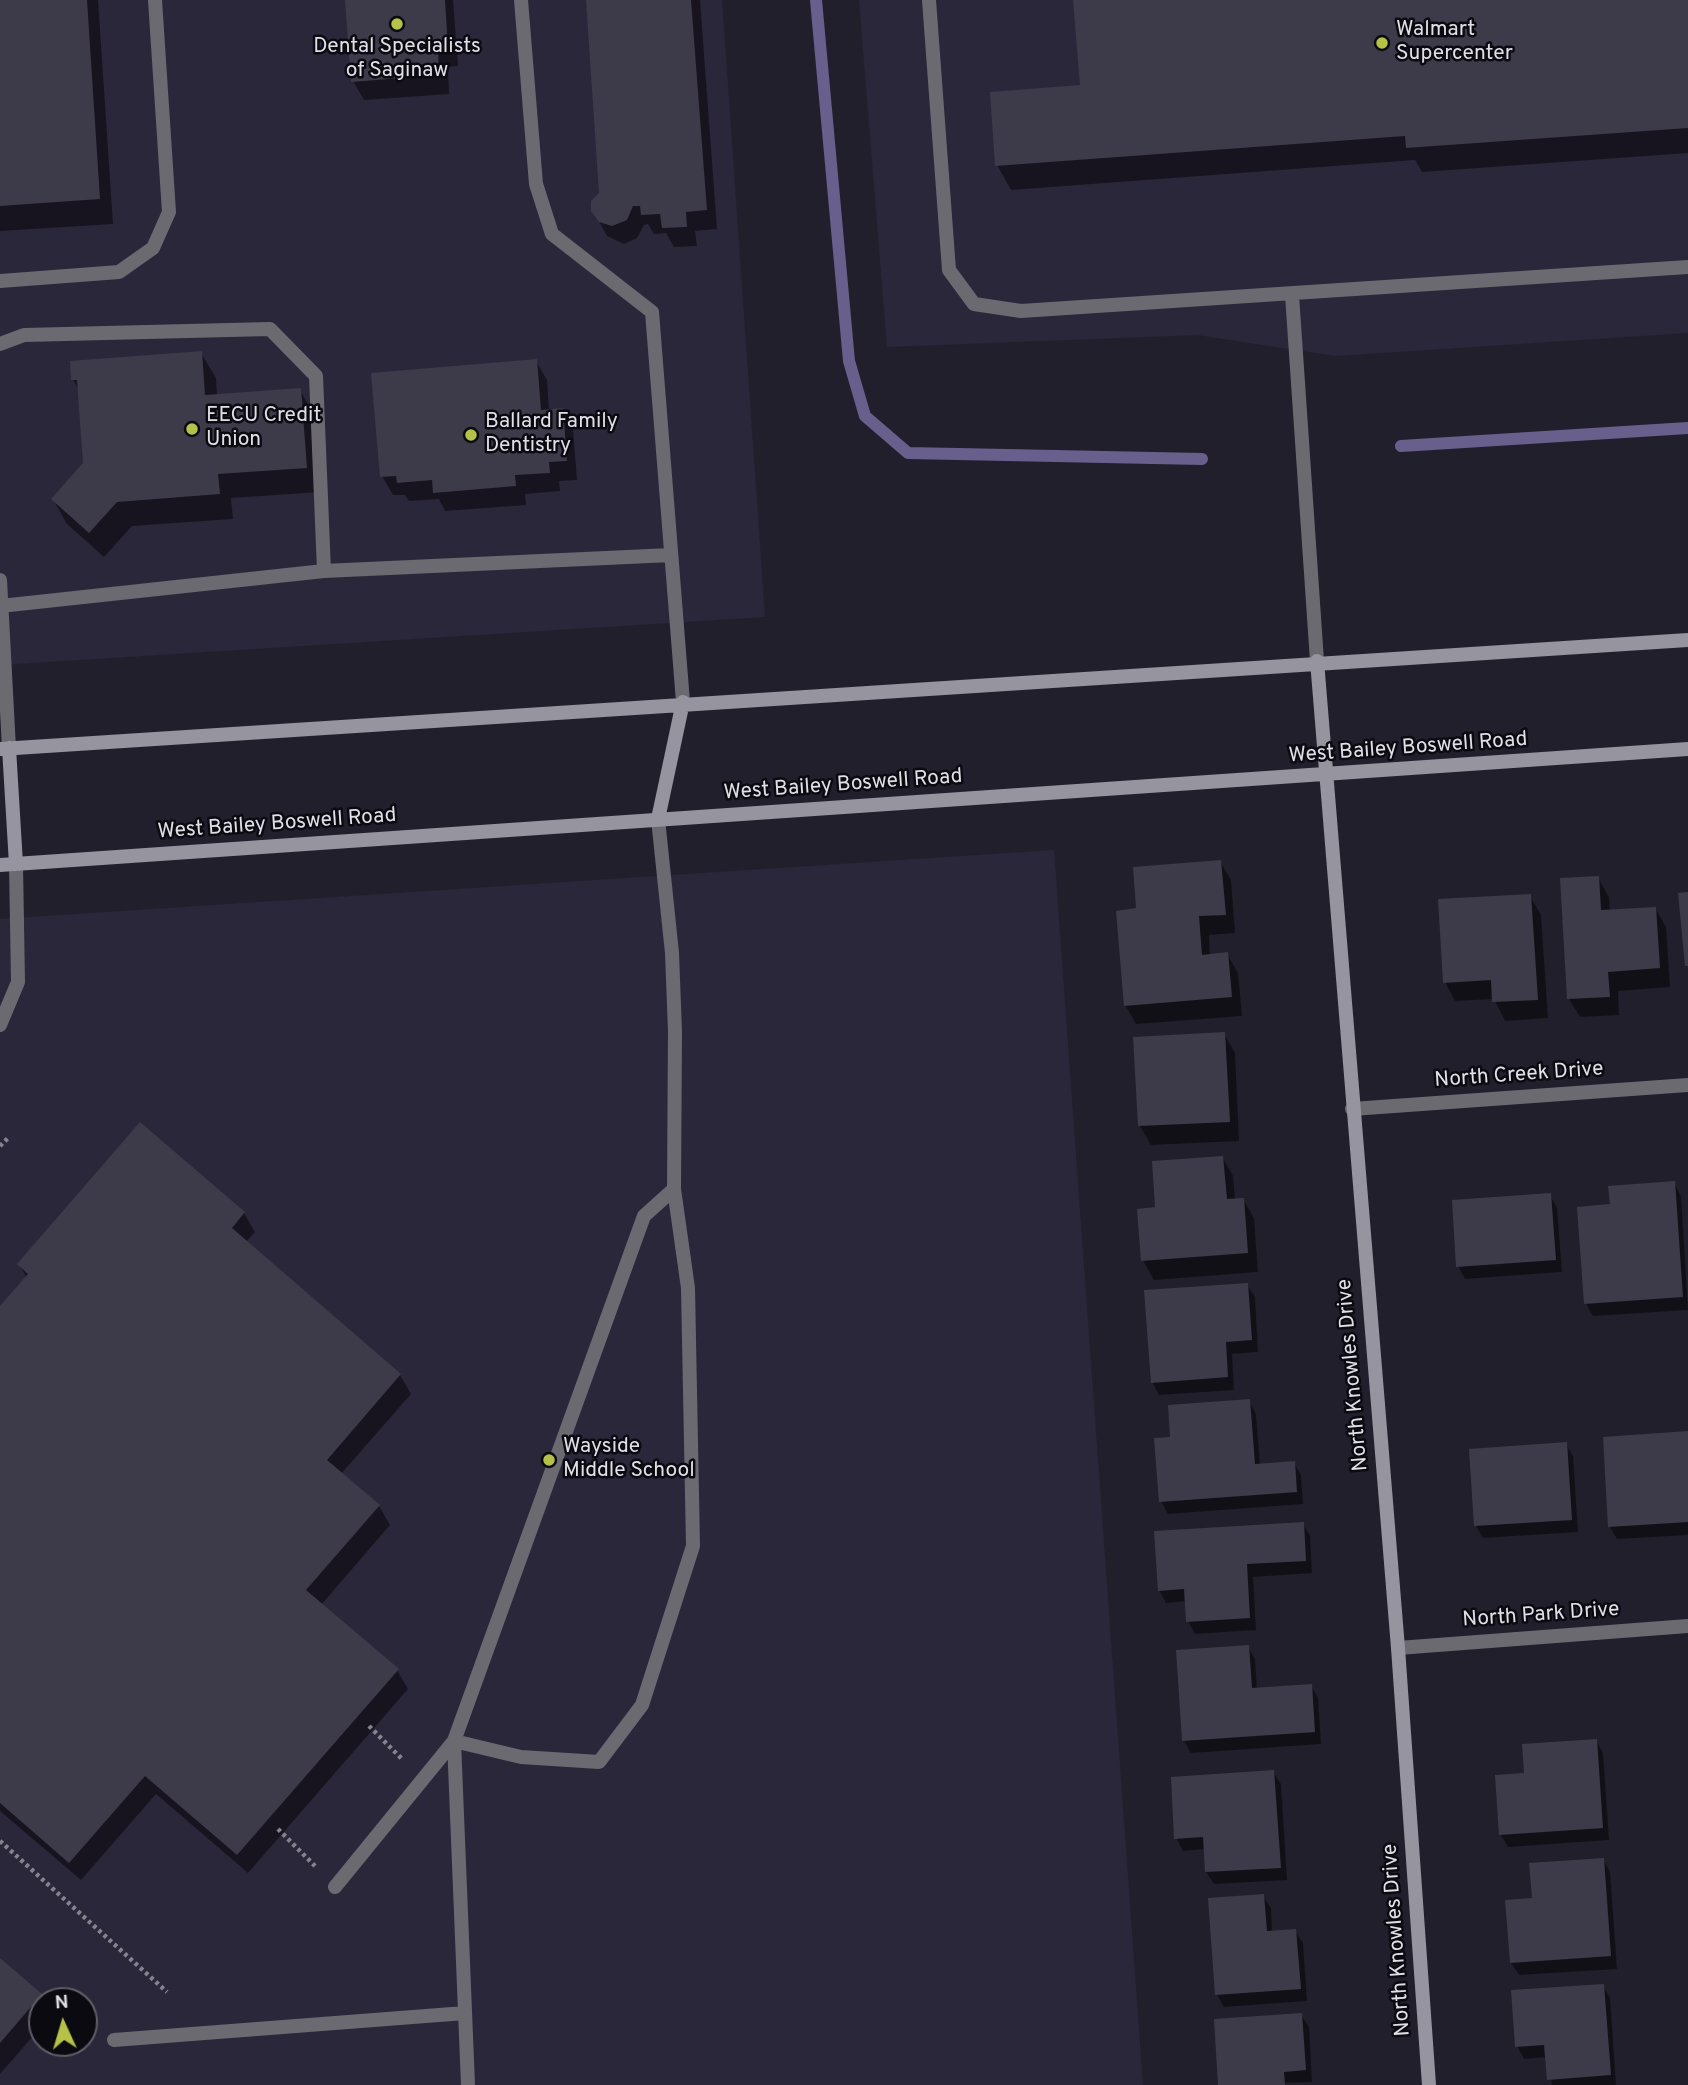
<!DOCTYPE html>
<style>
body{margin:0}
#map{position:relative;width:1688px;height:2085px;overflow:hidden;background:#221f2c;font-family:Overpass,sans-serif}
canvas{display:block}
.north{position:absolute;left:28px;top:1987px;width:70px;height:70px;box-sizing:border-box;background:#0b0a10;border:2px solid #605f66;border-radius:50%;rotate:356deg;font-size:19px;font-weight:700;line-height:28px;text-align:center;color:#e0dfe8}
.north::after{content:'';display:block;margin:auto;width:24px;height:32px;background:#b6c148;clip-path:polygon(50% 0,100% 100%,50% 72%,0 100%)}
</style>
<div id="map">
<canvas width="1688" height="2085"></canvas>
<div class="north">N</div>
</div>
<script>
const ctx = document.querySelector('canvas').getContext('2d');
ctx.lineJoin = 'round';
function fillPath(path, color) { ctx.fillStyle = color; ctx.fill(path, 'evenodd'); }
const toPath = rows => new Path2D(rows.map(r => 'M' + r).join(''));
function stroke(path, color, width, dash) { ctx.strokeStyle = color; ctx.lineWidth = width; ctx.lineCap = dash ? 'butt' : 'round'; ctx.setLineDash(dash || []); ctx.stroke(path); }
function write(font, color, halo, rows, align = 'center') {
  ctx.font = font + ' Overpass,sans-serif'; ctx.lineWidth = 5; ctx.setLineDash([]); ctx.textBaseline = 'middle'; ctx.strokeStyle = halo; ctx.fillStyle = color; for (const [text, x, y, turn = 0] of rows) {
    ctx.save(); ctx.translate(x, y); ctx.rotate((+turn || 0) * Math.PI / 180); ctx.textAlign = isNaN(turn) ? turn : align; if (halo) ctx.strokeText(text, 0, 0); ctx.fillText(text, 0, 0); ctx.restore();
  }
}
const built = toPath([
 [0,0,722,0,765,617,0,665],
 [859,0,1688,0,1688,333,1335,356,1197,335,887,347],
 [1054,850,1143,2085,0,2085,0,919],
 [42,2001,84,2001,84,2043,42,2043]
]);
const shadow = toPath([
 [0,0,98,0,113,224,0,231],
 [347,0,453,0,458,66,448,67,449,94,364,100,353,81],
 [588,0,700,0,717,229,695,231,697,246,674,247,666,233,654,234,648,224,644,225,637,238,624,244,607,236,596,216,601,194],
 [1075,0,1688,0,1688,153,1422,172,1415,160,1011,190,997,165,1082,87],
 [201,353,216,378,217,396,300,390,314,415,320,492,231,498,233,519,132,526,104,557,67,524,53,499,85,464,79,391,73,379],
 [536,361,547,380,549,411,562,410,573,429,577,480,559,481,560,491,525,494,526,505,445,511,439,499,409,501,405,495,393,495,382,476],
 [1220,862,1231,880,1235,933,1209,935,1210,956,1227,954,1238,973,1242,1016,1136,1024,1125,1005,1138,910],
 [1598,878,1609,897,1610,911,1655,908,1666,927,1670,987,1618,991,1619,1015,1580,1017,1569,999],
 [1530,896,1541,915,1548,1018,1505,1021,1494,999,1455,1001,1445,982],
 [1224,1034,1235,1053,1239,1141,1151,1145,1140,1126],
 [1222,1157,1233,1176,1235,1200,1243,1199,1254,1218,1258,1272,1154,1280,1143,1261,1157,1209],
 [1674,1183,1681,1196,1688,1310,1593,1316,1586,1304,1612,1206],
 [1550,1195,1557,1208,1562,1272,1465,1279,1458,1266],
 [244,1213,255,1232,246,1242,400,1375,411,1394,341,1474,379,1506,390,1525,321,1605,397,1670,408,1689,248,1873,156,1794,81,1880,0,1811,0,1309,27,1278,19,1264],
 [1247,1285,1255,1297,1258,1352,1232,1354,1234,1390,1159,1395,1152,1382],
 [1249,1401,1256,1414,1260,1465,1294,1463,1301,1475,1303,1504,1168,1514,1161,1501,1172,1439],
 [1688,1433,1688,1535,1617,1539,1610,1527,1604,1438],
 [1566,1444,1573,1456,1578,1532,1483,1538,1476,1526,1471,1450],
 [1303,1524,1310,1536,1312,1573,1253,1577,1256,1630,1195,1634,1188,1621,1187,1601,1166,1603,1159,1590],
 [1248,1647,1255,1659,1257,1690,1311,1686,1318,1698,1321,1744,1191,1753,1184,1741,1178,1652],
 [1596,1740,1603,1753,1609,1840,1508,1847,1501,1835,1526,1775],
 [1273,1772,1281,1784,1287,1880,1214,1884,1206,1872,1205,1849,1183,1851,1176,1838],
 [1603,1859,1610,1872,1617,1969,1519,1975,1511,1963,1507,1902,1534,1900],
 [1263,1896,1271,1908,1272,1932,1295,1931,1303,1943,1307,2001,1224,2007,1217,1995],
 [0,1960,44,2001,42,2026,0,2074],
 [1603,1986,1610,1998,1616,2085,1552,2085,1547,2057,1524,2059,1517,2046],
 [1301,2015,1309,2027,1312,2082,1220,2085]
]);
const stream = toPath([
 [816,0,849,361,865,416,908,453,1202,459],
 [1401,446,1688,428]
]);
const building = toPath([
 [0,0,87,0,100,199,0,206],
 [345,0,445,0,448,48,438,49,439,75,351,82],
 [586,0,691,0,707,210,686,212,687,227,662,228,660,214,641,215,640,206,633,206,627,220,612,226,599,222,591,211,591,201,599,193],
 [1073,0,1688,0,1688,128,1406,148,1405,136,995,166,990,92,1080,85],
 [202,351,205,395,301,388,307,468,218,474,220,494,117,502,89,533,51,499,83,463,77,380,71,380,70,361],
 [537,359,541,410,563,408,567,461,549,462,550,473,515,475,516,486,433,493,432,480,397,483,396,476,380,477,371,373],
 [1221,860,1226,915,1199,916,1202,955,1228,952,1232,997,1124,1006,1116,911,1136,908,1133,867],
 [1599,876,1601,910,1656,907,1660,968,1608,972,1610,997,1567,999,1560,878],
 [1688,892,1688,966,1685,966,1678,893],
 [1531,894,1538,1000,1492,1002,1491,980,1443,983,1438,899],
 [1225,1032,1230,1122,1138,1126,1133,1037],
 [140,1122,245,1212,232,1228,401,1374,327,1460,380,1505,306,1590,399,1669,237,1855,145,1776,69,1863,0,1803,0,1306,28,1274,17,1264],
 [1223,1156,1227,1199,1244,1198,1248,1253,1141,1261,1137,1209,1155,1207,1152,1161],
 [1675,1181,1683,1297,1584,1304,1577,1207,1610,1204,1608,1186],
 [1551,1193,1556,1260,1456,1267,1452,1200],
 [1248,1283,1252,1340,1226,1342,1228,1377,1151,1383,1144,1290],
 [1250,1399,1255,1464,1295,1461,1297,1492,1159,1502,1154,1438,1170,1437,1168,1405],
 [1688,1431,1688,1522,1608,1527,1603,1437],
 [1567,1442,1572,1520,1474,1526,1469,1449],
 [1304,1522,1306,1561,1247,1564,1250,1618,1186,1622,1184,1589,1158,1591,1154,1531],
 [1249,1645,1252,1688,1312,1684,1315,1732,1182,1741,1176,1650],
 [1597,1739,1603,1828,1499,1835,1495,1775,1524,1773,1522,1744],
 [1274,1770,1281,1868,1205,1872,1203,1837,1174,1839,1171,1777],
 [1604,1858,1611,1956,1510,1963,1505,1900,1532,1898,1529,1863],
 [1264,1894,1267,1931,1296,1929,1301,1989,1215,1995,1208,1898],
 [0,1958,42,1994,0,2043],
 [1604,1984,1611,2075,1547,2080,1544,2045,1515,2047,1511,1990],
 [1302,2013,1306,2070,1284,2072,1285,2085,1218,2085,1214,2019]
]);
const path = toPath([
 [0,1146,8,1138],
 [369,1726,403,1760],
 [278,1829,315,1866],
 [0,1841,167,1992]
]);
const lane = toPath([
 [521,0,536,184,552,234,652,312,683,702],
 [929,0,949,270,974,304,1021,311,1688,267],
 [0,281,119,272,153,248,169,212,155,0],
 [1292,295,1317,661],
 [0,344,24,335,270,329,316,376,324,571,0,606],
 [324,571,671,555],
 [0,580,9,748],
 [0,1025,18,982,16,864],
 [454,1741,521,1757,599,1762,642,1705,693,1546,688,1288,674,1189,675,1032,672,953,658,819],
 [454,1741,468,2085],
 [335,1887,454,1741,644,1216,674,1189],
 [114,2040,465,2013]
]);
const street = toPath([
 [1352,1109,1688,1085],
 [1398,1648,1688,1626]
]);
const secondary = toPath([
 [1317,661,1398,1648,1429,2085],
 [9,748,16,864],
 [0,749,1688,640],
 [658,819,683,702],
 [0,865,1688,749]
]);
const markers = [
 [397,24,7,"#b6c148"],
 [1382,43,7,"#b6c148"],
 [192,429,7,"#b6c148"],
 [471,435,7,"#b6c148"],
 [549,1460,7,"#b6c148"]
];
const poiNames = [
 ["Walmart",1396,31],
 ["Supercenter",1396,55],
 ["Dental Specialists",397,48,"center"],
 ["of Saginaw",397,72,"center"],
 ["EECU Credit",206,417],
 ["Union",206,441],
 ["Ballard Family",485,423],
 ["Dentistry",485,447],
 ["Wayside",563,1448],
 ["Middle School",563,1472]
];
const streetNames = [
 ["West Bailey Boswell Road",1408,749,-4],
 ["West Bailey Boswell Road",843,786,-4],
 ["West Bailey Boswell Road",277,825,-4],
 ["North Creek Drive",1519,1076,-4],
 ["North Knowles Drive",1354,1375,-95],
 ["North Park Drive",1541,1616,-4],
 ["North Knowles Drive",1398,1940,-94]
];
fillPath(built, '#2b273a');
fillPath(shadow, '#0007');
stroke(stream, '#695f8d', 12);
fillPath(building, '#3d3b49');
stroke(path, '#85838e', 4.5, [3.5, 3.5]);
stroke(lane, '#6b6a71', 14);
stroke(street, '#6b6a71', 14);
stroke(secondary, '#96949f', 14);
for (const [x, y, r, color] of markers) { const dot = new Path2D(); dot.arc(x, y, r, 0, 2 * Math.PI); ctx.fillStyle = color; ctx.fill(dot); stroke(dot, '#0b0a10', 2.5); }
write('21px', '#e0dfe8', '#0b0a10', poiNames, 'left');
write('21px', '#e0dfe8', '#0b0a10', streetNames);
</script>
